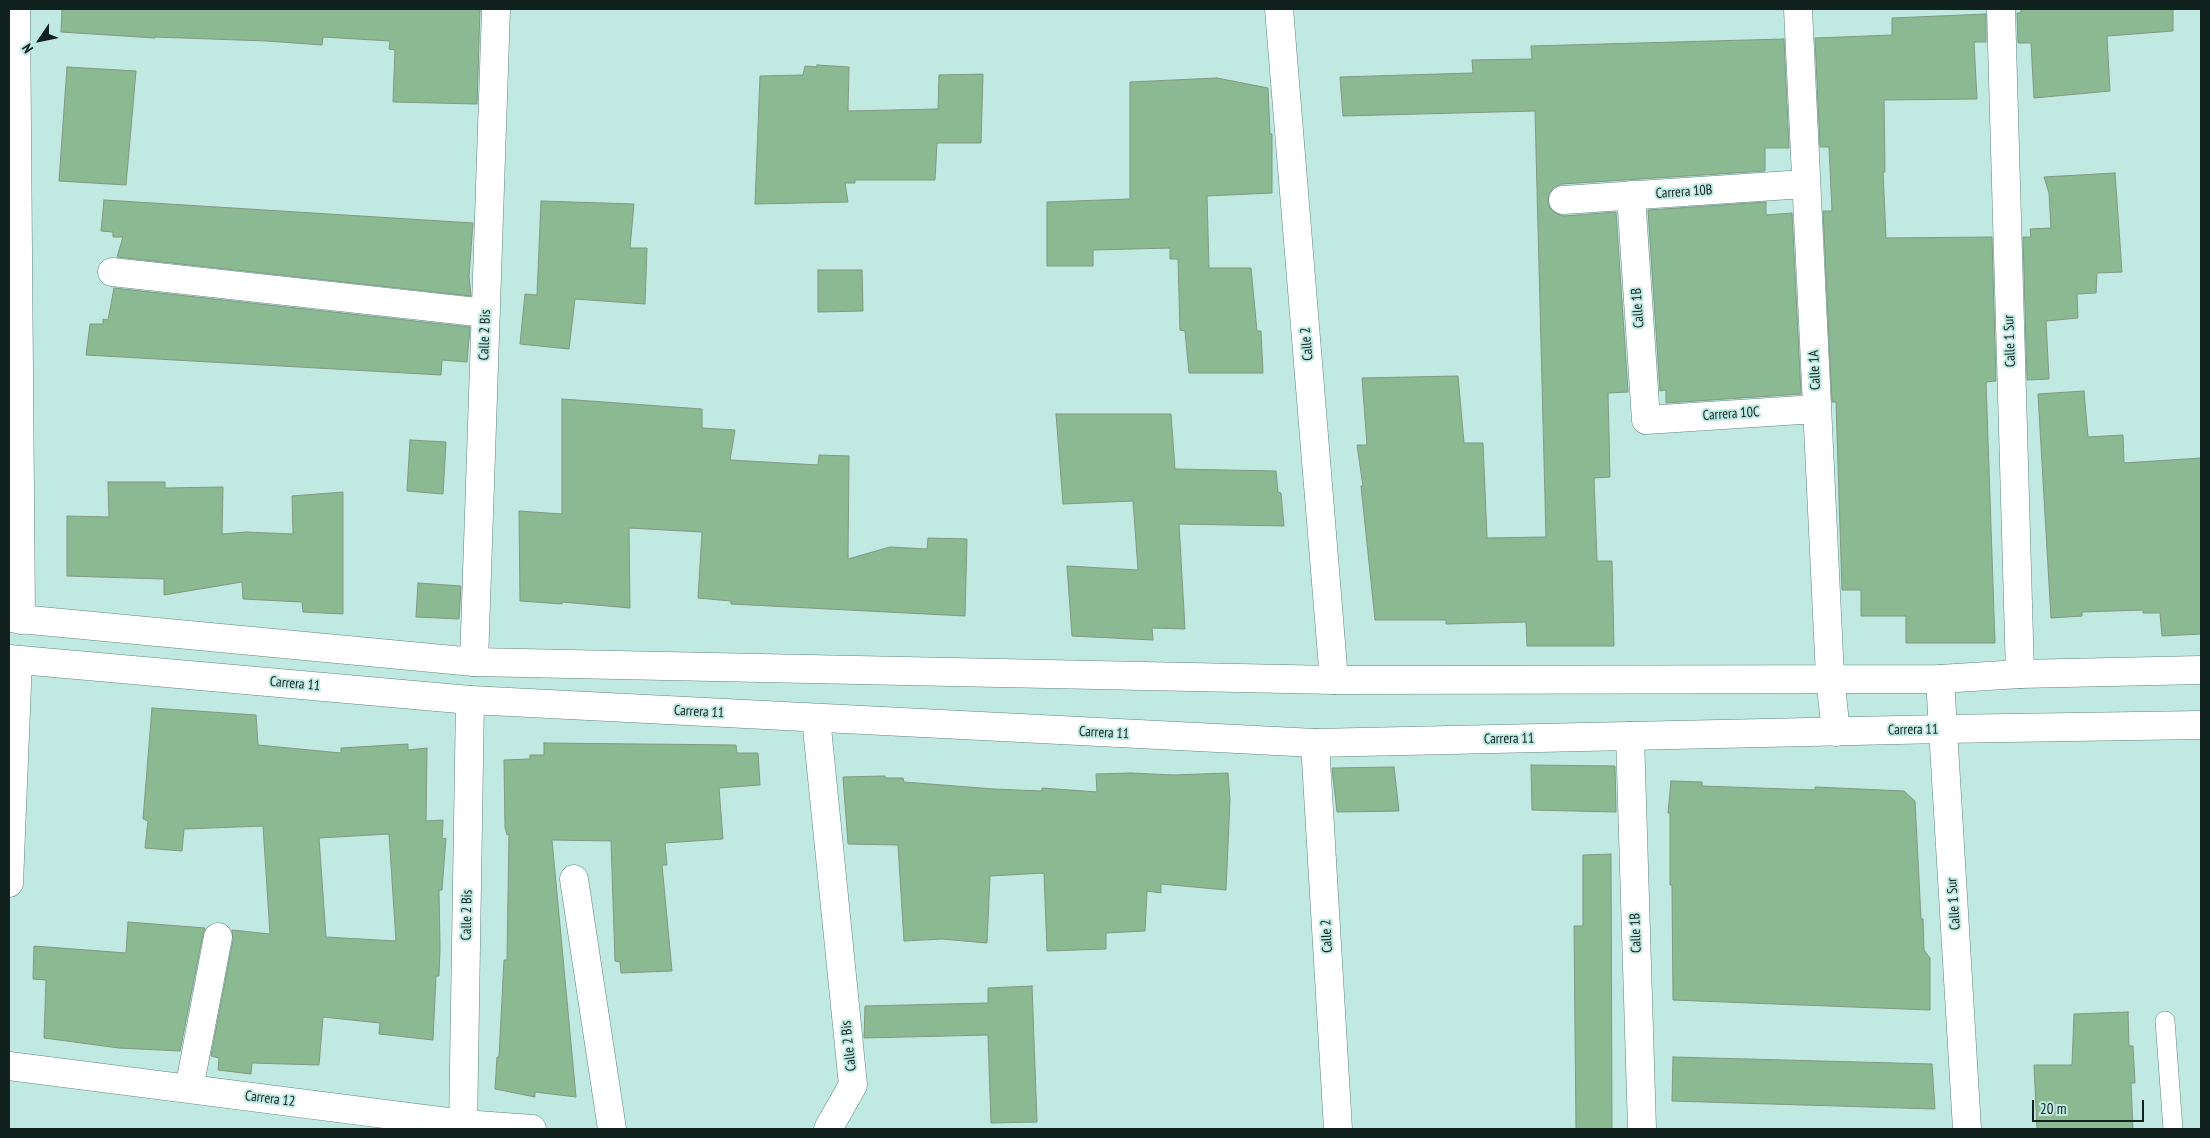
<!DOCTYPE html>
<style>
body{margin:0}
#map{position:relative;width:2210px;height:1138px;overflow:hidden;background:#bfe9e1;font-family:"PT Sans Narrow",sans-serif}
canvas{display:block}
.frame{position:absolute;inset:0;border:10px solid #11211e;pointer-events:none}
.north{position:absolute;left:15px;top:15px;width:50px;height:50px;-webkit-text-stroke:4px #bfe9e1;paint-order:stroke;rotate:236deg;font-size:14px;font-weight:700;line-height:20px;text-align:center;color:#11211e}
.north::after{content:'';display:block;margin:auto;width:18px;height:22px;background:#11211e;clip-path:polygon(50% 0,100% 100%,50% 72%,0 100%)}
.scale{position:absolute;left:2032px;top:1100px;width:112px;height:22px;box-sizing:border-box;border:2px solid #11211e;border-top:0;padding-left:6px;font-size:15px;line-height:18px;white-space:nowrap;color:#11211e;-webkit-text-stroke:4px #bfe9e1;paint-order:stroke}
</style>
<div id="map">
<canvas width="2210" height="1138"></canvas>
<div class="frame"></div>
<div class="north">N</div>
<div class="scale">20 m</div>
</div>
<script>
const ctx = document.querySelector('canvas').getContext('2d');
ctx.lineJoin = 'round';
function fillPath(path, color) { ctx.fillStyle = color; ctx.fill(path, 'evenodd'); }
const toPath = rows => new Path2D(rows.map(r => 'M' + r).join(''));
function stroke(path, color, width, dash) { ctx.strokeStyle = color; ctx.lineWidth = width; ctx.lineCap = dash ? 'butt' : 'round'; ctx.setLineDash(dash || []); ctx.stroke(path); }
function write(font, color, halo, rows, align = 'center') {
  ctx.font = font + ' "PT Sans Narrow",sans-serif'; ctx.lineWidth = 4; ctx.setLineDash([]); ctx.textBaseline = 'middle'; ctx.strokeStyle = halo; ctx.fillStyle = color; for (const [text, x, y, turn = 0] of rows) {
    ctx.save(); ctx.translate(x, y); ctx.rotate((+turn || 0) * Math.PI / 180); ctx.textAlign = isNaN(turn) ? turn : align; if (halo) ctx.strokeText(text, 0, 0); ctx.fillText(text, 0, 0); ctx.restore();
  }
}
const building = toPath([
 [62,9,480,9,477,104,393,102,395,50,389,49,390,41,323,37,322,45,267,41,155,37,155,38,61,32,62,9],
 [2021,9,2173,9,2173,31,2107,36,2110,91,2034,98,2031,43,2018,43,2017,13,2021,13,2021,9],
 [1986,14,1986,42,1974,42,1977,99,1884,100,1885,172,1883,172,1886,238,1992,237,1996,381,1986,382,1995,643,1906,643,1906,616,1861,616,1861,590,1842,590,1836,402,1832,402,1823,211,1832,211,1829,147,1820,147,1815,38,1892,35,1892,18,1986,14],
 [1784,39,1789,148,1765,148,1765,171,1562,184,1554,187,1549,194,1548,202,1550,208,1557,214,1564,216,1616,212,1628,392,1608,393,1610,477,1594,478,1597,561,1612,561,1614,646,1527,646,1526,622,1446,624,1446,620,1375,620,1361,486,1363,486,1357,445,1367,445,1362,378,1458,376,1464,443,1483,443,1487,538,1546,537,1535,111,1343,116,1340,77,1473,73,1472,60,1532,59,1531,46,1784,39],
 [817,65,849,67,848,111,938,109,939,75,983,74,981,143,937,143,935,180,855,180,855,183,845,183,848,202,755,204,760,76,803,75,805,66,817,67,817,65],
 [67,67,136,71,126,185,59,181,67,67],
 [1217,78,1268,88,1270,134,1272,134,1272,193,1207,196,1209,268,1251,268,1257,331,1261,331,1263,373,1189,373,1185,331,1180,330,1178,259,1170,259,1170,248,1093,250,1093,266,1047,266,1047,202,1130,199,1130,82,1217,78],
 [2115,173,2122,272,2097,273,2096,293,2077,294,2078,318,2046,321,2049,379,2027,380,2023,237,2031,237,2030,229,2051,228,2049,193,2044,177,2115,173],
 [104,200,473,223,469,276,471,296,117,257,123,237,113,237,113,232,101,231,104,200],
 [541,201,634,204,630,248,647,248,645,304,575,299,569,349,520,344,525,294,537,295,541,201],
 [1766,202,1766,215,1792,213,1801,394,1666,403,1666,390,1660,391,1648,210,1766,202],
 [818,270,862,270,863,311,818,312,818,270],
 [114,288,470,327,467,362,442,360,441,375,86,355,90,324,103,324,103,319,108,320,114,288],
 [2084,391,2088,437,2123,435,2124,463,2201,458,2201,634,2162,636,2160,613,2143,613,2143,610,2082,612,2082,616,2051,618,2038,394,2084,391],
 [562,399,702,409,702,428,735,430,730,460,818,465,819,455,849,456,848,559,890,547,927,549,928,538,967,539,965,616,731,604,731,601,698,598,702,532,629,528,630,608,562,602,562,604,520,601,519,511,562,514,562,399],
 [1056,414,1171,414,1175,469,1276,471,1278,492,1281,493,1284,526,1179,524,1185,629,1152,628,1153,640,1072,636,1067,566,1138,570,1133,501,1063,504,1056,414],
 [410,440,446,442,443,494,407,491,410,440],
 [108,482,165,482,165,488,223,487,222,534,246,532,293,534,292,496,343,492,343,614,303,612,302,602,243,599,242,582,164,595,164,579,67,576,67,516,109,517,108,482],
 [418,583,461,586,459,619,416,617,418,583],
 [152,708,256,715,258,745,341,753,341,748,408,744,408,750,427,748,426,821,443,820,442,839,446,838,442,890,439,890,440,949,439,976,436,976,433,1040,379,1034,380,1023,323,1017,319,1065,252,1063,251,1074,218,1070,219,1058,211,1056,233,940,232,930,270,934,263,826,184,829,182,851,145,848,148,821,143,819,152,708],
 [389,834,396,941,326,937,319,838,389,834],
 [544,743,736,745,737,753,758,753,760,785,719,788,723,839,665,843,667,865,662,865,672,971,621,973,620,962,615,961,611,841,552,840,576,1097,535,1092,535,1097,495,1089,497,1057,499,1057,504,960,507,960,509,834,507,835,505,827,504,760,530,759,530,755,544,755,544,743],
 [1531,765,1615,766,1616,812,1532,810,1531,765],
 [1394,767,1399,811,1337,812,1332,768,1394,767],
 [1131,773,1173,775,1228,773,1230,800,1226,890,1161,884,1161,893,1147,891,1145,931,1106,933,1106,949,1047,951,1044,873,990,876,987,943,942,939,904,941,898,845,848,844,843,777,885,776,885,778,903,778,904,782,994,789,1042,791,1042,788,1097,792,1096,774,1131,773],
 [1671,781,1702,782,1702,786,1815,790,1815,787,1904,791,1915,801,1921,919,1923,919,1924,950,1930,958,1930,1010,1673,1000,1672,885,1670,885,1670,813,1668,813,1671,781],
 [1611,854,1612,1129,1576,1129,1574,926,1583,926,1583,855,1611,854],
 [128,922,205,928,203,934,180,1051,119,1048,44,1038,46,980,33,979,34,946,126,953,128,922],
 [1032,986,1037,1122,991,1123,988,1035,864,1038,865,1006,988,1003,988,988,1032,986],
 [2128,1012,2129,1046,2133,1046,2135,1083,2131,1083,2133,1129,2037,1129,2034,1065,2072,1065,2074,1014,2128,1012],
 [1673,1057,1932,1064,1935,1109,1672,1101,1673,1057]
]);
const service = toPath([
 [2165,1021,2173,1129]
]);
const minor = toPath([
 [16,9,21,620],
 [1279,9,1334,680],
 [1798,9,1830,677,1836,732],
 [2001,9,2020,674],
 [1631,195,1646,420,1816,409],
 [1563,200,1805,184],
 [112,272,486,313],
 [474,662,496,9],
 [1940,679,1967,1129],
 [816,718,853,1085,828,1129],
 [1630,736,1642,1129],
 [1315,743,1338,1129],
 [574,879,612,1129],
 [9,883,18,660],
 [9,1066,463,1124,532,1129],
 [189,1089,218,937],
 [463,1129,470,700]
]);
const secondary = toPath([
 [9,618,474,662,1334,680,1940,679,2020,674,2201,670],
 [9,659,470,700,1315,743,1943,729,2201,725]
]);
const streetNames = [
 ["Carrera 10B",1684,192,-4],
 ["Calle 1B",1638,308,-94],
 ["Calle 2 Bis",485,335,-88],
 ["Calle 1 Sur",2010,341,-92],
 ["Calle 2",1307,344,-95],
 ["Calle 1A",1815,370,-93],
 ["Carrera 10C",1731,414,-4],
 ["Carrera 11",295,684,5],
 ["Carrera 11",699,712,3],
 ["Carrera 11",1913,730,-1],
 ["Carrera 11",1104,733,3],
 ["Carrera 11",1509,739,-1],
 ["Calle 1 Sur",1954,904,-94],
 ["Calle 2 Bis",467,915,-89],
 ["Calle 1B",1636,933,-92],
 ["Calle 2",1327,936,-93],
 ["Calle 2 Bis",849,1046,-96],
 ["Carrera 12",270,1099,7]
];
fillPath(building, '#8bb991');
stroke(building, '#7f9982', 1);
stroke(service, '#5f867f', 20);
stroke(minor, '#5f867f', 29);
stroke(secondary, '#5f867f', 29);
stroke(service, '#fff', 19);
stroke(minor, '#fff', 28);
stroke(secondary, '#fff', 28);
write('14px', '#11211e', '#bfe9e1', streetNames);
</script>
